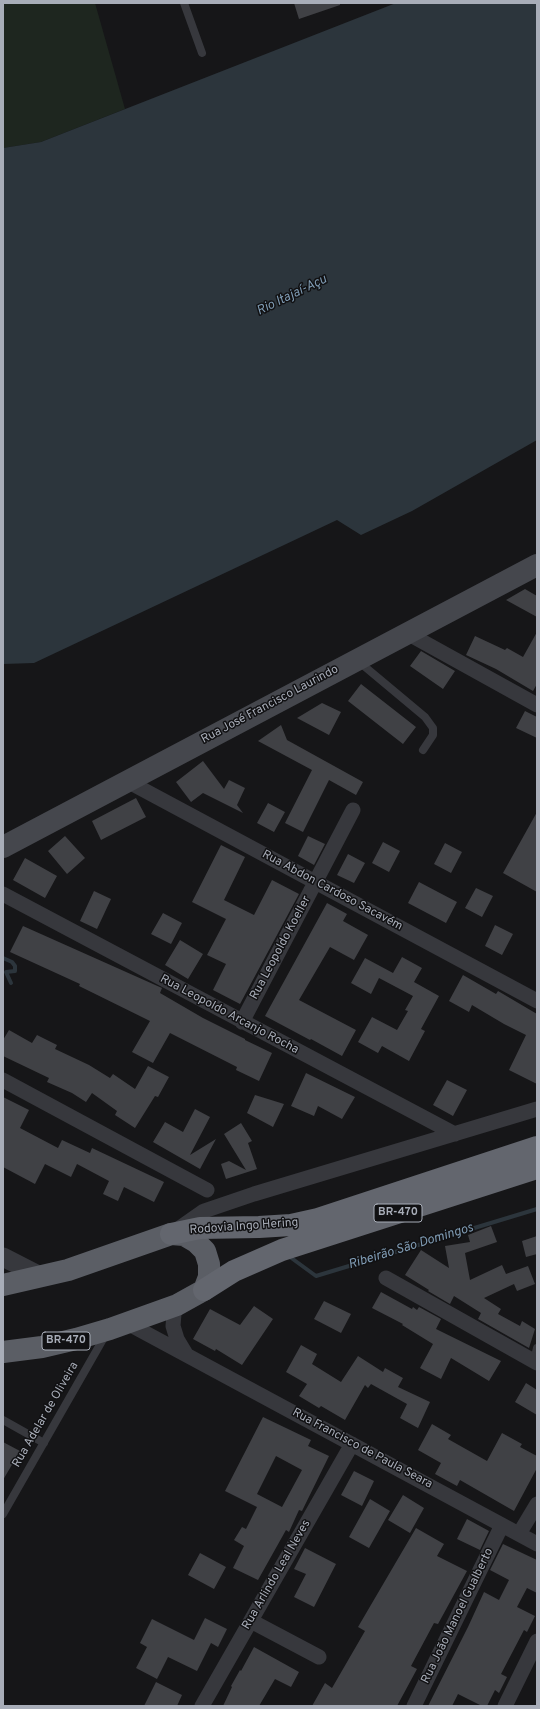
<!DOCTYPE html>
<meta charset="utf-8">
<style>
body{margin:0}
#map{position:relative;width:540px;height:1709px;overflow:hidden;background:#161618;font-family:Overpass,sans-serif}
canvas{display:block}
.frame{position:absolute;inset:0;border:4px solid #a8adb8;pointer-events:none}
</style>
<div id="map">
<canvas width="540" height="1709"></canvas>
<div class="frame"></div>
</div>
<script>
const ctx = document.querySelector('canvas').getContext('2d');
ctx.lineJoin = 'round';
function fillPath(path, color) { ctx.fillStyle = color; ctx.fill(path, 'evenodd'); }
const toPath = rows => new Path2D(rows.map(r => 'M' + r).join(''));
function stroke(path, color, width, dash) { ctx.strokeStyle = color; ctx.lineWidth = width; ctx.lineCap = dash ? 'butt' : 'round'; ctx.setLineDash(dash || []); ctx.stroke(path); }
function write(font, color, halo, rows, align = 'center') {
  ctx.font = font + ' Overpass,sans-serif'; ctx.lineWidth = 3; ctx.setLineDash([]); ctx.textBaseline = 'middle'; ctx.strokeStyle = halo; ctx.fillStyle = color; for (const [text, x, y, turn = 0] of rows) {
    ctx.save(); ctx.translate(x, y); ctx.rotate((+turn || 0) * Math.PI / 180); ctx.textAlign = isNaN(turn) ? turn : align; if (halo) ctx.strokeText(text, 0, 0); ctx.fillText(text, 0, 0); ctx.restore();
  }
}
const green = toPath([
 [3,3,95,3,125,109,41,142,3,148]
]);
const water = toPath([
 [396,3,537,3,537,440,412,511,361,535,337,520,34,663,3,664,3,148,41,142]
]);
const stream = toPath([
 [3,958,12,962,15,966,15,971,6,972,11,983],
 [290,1257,316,1276,537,1209]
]);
const building = toPath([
 [294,3,340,3,340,5,299,19],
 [525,589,537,596,537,617,506,600],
 [537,632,537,684,533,691,496,669,466,655,475,636,505,650,507,648,523,657],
 [421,651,455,671,443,689,410,666],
 [361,684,416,727,403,744,348,701],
 [322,703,341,712,329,735,297,718],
 [525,711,537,717,537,738,516,728],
 [281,725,287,740,363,782,356,795,329,780,303,832,285,823,312,770,258,741],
 [203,761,224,789,229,780,245,788,237,805,243,813,203,793,191,802,176,782],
 [136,798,146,817,101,840,92,821],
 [268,803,285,812,274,832,257,823],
 [537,812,537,892,503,873],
 [65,836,85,858,67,874,48,851],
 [308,836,325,844,314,865,298,856],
 [383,842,400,851,389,872,372,863],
 [445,843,462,852,451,873,434,864],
 [221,845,245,857,224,900,254,915,272,880,299,894,240,1004,213,990,226,964,207,955,226,919,192,902],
 [348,854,365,863,354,883,337,875],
 [25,858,57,876,45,898,13,880],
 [419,882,457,902,446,923,408,903],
 [476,888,493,896,482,917,465,908],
 [94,891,111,899,97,929,80,921],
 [327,903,347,914,343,921,368,935,354,960,330,947,299,1000,356,1030,342,1056,311,1039,310,1040,265,1016],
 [163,913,182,923,171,944,151,934],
 [495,925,513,934,502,955,485,946],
 [23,926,153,984,162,988,160,993,203,1018,245,1039,245,1040,272,1053,259,1081,236,1070,237,1067,170,1033,153,1063,132,1052,150,1021,79,986,80,984,10,952],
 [180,940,203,954,188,979,165,965],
 [402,957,422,968,414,982,439,996,421,1029,425,1031,409,1061,382,1046,378,1053,358,1042,372,1017,397,1030,408,1011,405,1010,413,996,379,978,371,994,351,983,365,958,393,973],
 [463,975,496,994,498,991,537,1014,537,1084,509,1070,526,1035,504,1024,472,1005,469,1012,449,1001],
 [9,1030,32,1043,37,1035,57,1045,55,1049,89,1065,110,1078,113,1074,135,1089,148,1066,169,1077,158,1097,155,1096,135,1128,115,1115,117,1111,92,1093,86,1102,72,1093,47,1082,49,1078,3,1056,3,1040],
 [306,1073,355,1097,342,1119,318,1106,314,1116,291,1106],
 [447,1080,467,1090,453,1116,433,1105],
 [255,1095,284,1104,273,1127,247,1113],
 [3,1097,29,1110,20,1128,58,1148,62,1140,90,1153,92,1148,164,1182,154,1202,124,1187,118,1201,103,1194,109,1181,77,1164,71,1177,45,1164,35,1184,3,1167],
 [195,1109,210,1117,190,1155,216,1139,200,1169,153,1142,165,1122,183,1132],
 [241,1123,252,1141,248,1143,257,1169,226,1179,221,1164,229,1161,246,1170,224,1134],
 [491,1226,497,1242,465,1253,470,1280,502,1265,506,1274,528,1266,535,1284,517,1291,514,1284,484,1298,501,1309,498,1314,520,1326,522,1321,535,1329,529,1348,478,1319,481,1313,454,1296,450,1304,428,1291,429,1290,405,1275,421,1250,449,1268,445,1246,470,1242,468,1235],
 [537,1236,537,1254,526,1257,522,1241],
 [381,1292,412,1309,413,1307,417,1310,419,1307,441,1319,436,1329,501,1361,489,1381,451,1358,441,1379,420,1368,433,1344,402,1325,403,1324,372,1308],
 [324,1301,351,1314,341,1333,314,1319],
 [254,1306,273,1319,242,1365,216,1349,215,1351,193,1339,210,1309,240,1325],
 [301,1345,317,1354,312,1364,341,1382,358,1356,383,1372,385,1368,403,1378,398,1387,430,1402,418,1428,400,1418,407,1404,371,1384,368,1388,365,1385,345,1420,321,1406,319,1408,299,1396,307,1384,286,1372],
 [526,1383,537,1390,537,1415,515,1402],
 [263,1417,311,1440,308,1446,329,1456,302,1511,299,1510,289,1532,286,1530,258,1580,233,1568,244,1546,234,1540,242,1527,246,1529,257,1507,225,1491],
 [276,1456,302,1470,282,1507,257,1494],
 [432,1424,451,1435,448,1439,487,1461,502,1433,522,1444,520,1447,537,1456,537,1468,514,1511,460,1480,457,1486,435,1474,441,1463,418,1450],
 [3,1442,20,1451,3,1480],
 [354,1471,374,1481,362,1506,341,1495],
 [403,1495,424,1508,410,1533,388,1520],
 [370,1499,390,1511,369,1548,349,1537],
 [467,1519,489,1531,480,1550,457,1539],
 [416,1528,444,1544,437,1556,467,1571,438,1624,434,1623,411,1666,417,1669,397,1706,312,1706,325,1683,332,1688,365,1631,358,1627],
 [503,1544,537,1560,537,1593,527,1588,517,1607,535,1616,527,1632,524,1630,501,1674,507,1677,499,1693,495,1690,487,1706,482,1706,458,1694,452,1706,428,1706,468,1627,484,1592,499,1600,509,1580,490,1570],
 [305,1548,336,1564,314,1607,294,1597,306,1574,294,1569],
 [200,1553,226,1567,214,1589,188,1575],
 [205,1618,227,1629,218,1647,211,1643,197,1671,168,1657,157,1679,136,1668,147,1647,140,1643,152,1619,194,1640],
 [254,1647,299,1672,291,1687,275,1679,259,1706,223,1706,232,1687,231,1686,240,1670,241,1671],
 [156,1682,182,1695,177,1706,144,1706]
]);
const service = toPath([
 [184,3,202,53],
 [358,661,425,717,433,728,433,735,423,750],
 [534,1361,537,1348],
 [3,1420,44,1443],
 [3,1514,106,1334]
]);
const minor = toPath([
 [407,633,537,705],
 [127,781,537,1001],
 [3,894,455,1134],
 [242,1022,353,810],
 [3,1080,207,1190],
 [177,1230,204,1211,254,1194,537,1109],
 [386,1278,537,1363],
 [177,1305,174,1314,173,1326,177,1339,186,1354],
 [127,1323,537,1544],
 [519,1534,537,1504],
 [251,1621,319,1657],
 [202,1706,352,1444],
 [414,1706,502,1525],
 [505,1706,537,1641]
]);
const tertiary = toPath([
 [3,1257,42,1277]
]);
const secondary = toPath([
 [3,847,537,565]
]);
const trunk = toPath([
 [3,1285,68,1270,171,1234,184,1235,196,1242,205,1251,209,1264,209,1277,204,1290,177,1305,110,1329,76,1339,42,1347,3,1352]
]);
const motorway = toPath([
 [171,1234,200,1228,259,1227,291,1225,318,1219,537,1147],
 [204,1290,234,1271,282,1250,537,1168]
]);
const shields = [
 [398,1213,48],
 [66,1341,48]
];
const shieldNames = [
 ["BR-470",398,1213],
 ["BR-470",66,1341]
];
const streetNames = [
 ["Rua José Francisco Laurindo",270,705,-28],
 ["Rua Abdon Cardoso Sacavém",332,891,28],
 ["Rua Leopoldo Koeller",281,948,-62],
 ["Rua Leopoldo Arcanjo Rocha",229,1015,28],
 ["Rodovia Ingo Hering",244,1227,-4],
 ["Rua Adelar de Oliveira",46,1415,-60],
 ["Rua Francisco de Paula Seara",362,1449,28],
 ["Rua Arlindo Leal Neves",277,1575,-60],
 ["Rua João Manoel Gualberto",458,1616,-64]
];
const waterNames = [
 ["Rio Itajaí-Açu",292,296,-26],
 ["Ribeirão São Domingos",411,1247,-17]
];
fillPath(green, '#1e261f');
fillPath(water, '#2c353c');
stroke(stream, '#2c353c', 4);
fillPath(building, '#404145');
stroke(service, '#37383d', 8);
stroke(minor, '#37383d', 15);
stroke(tertiary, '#37383d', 19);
stroke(secondary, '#45474d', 22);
stroke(trunk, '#5b5e65', 22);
stroke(motorway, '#63666e', 22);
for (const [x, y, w] of shields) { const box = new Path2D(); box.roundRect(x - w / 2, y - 9, w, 18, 3); ctx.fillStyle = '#111113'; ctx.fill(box); stroke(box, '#a8adb8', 1); }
write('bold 11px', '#a8adb8', null, shieldNames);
write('12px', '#a8adb8', '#111113', streetNames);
write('italic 13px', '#7f9bb3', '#111113', waterNames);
</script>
